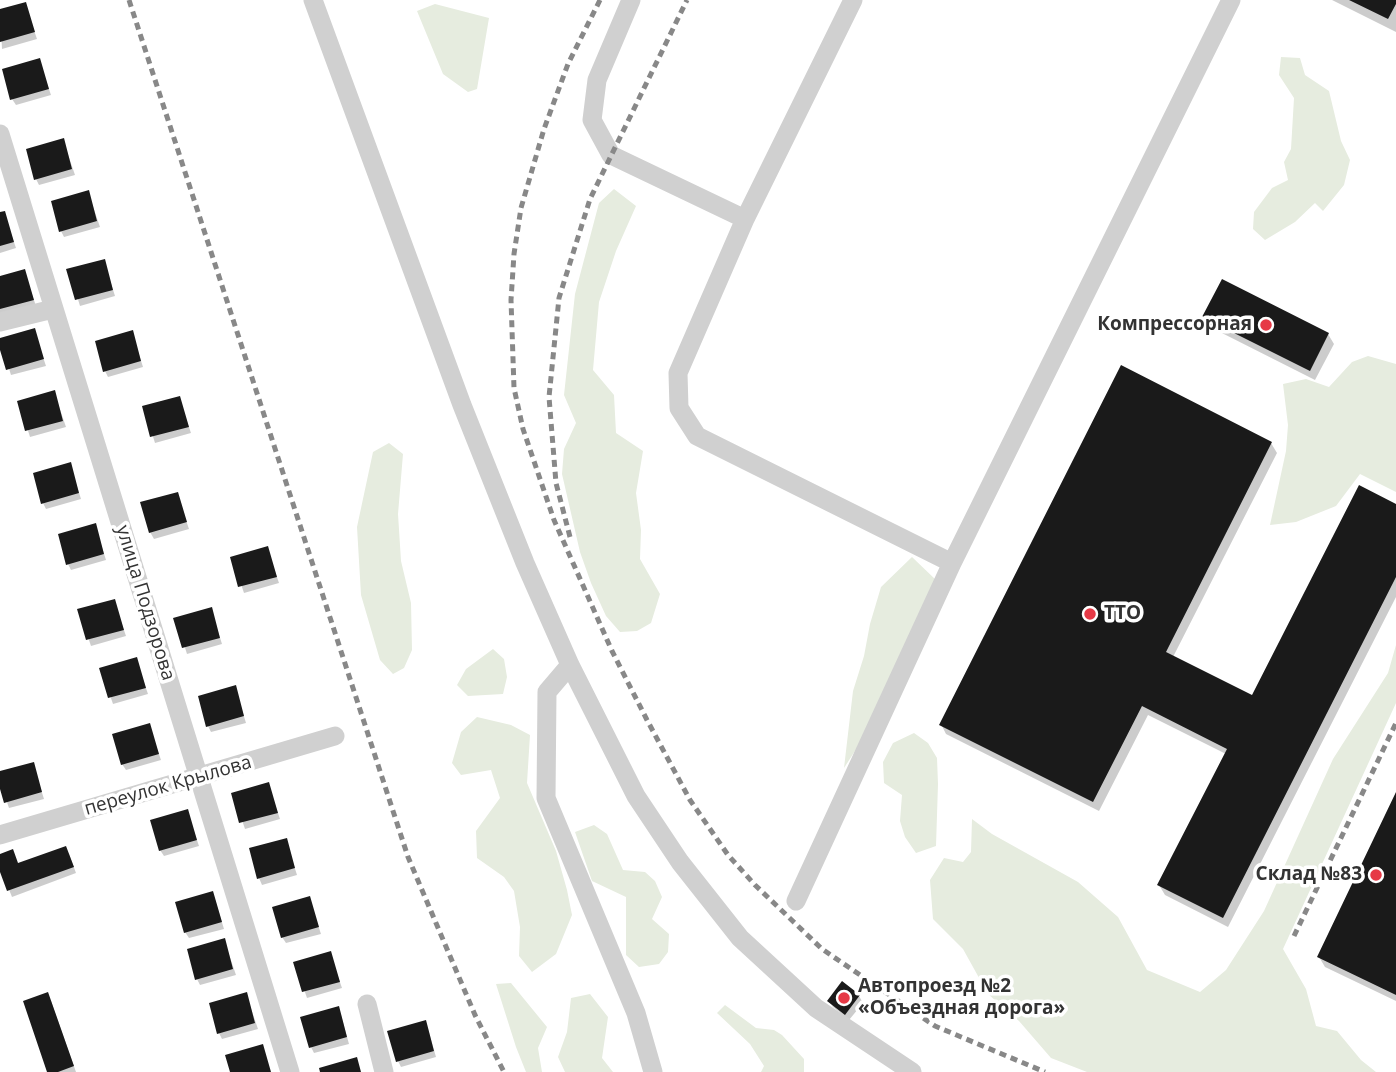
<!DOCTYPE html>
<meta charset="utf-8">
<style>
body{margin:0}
canvas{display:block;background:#fff}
</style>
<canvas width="1396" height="1072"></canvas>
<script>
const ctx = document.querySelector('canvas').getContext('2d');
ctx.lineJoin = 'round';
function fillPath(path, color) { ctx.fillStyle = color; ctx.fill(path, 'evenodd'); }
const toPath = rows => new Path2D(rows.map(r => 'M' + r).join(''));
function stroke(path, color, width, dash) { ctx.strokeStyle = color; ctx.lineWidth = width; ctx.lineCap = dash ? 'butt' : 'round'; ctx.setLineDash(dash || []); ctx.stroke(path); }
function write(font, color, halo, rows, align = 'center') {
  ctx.font = font + ' "Open Sans",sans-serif'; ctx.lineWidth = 7; ctx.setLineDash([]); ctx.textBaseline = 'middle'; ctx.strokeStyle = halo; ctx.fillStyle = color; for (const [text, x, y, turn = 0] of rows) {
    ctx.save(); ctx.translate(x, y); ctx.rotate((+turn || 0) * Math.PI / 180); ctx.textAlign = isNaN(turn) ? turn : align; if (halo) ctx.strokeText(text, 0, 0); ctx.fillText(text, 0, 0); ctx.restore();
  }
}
const green = toPath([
 [435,4,489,18,477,89,468,92,443,74,417,11],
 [1281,57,1300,58,1305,75,1329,91,1341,141,1350,160,1344,185,1323,211,1315,203,1295,222,1265,240,1253,229,1254,212,1272,188,1288,180,1284,162,1291,149,1294,98,1279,75],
 [614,189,636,206,616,251,599,302,593,370,614,395,616,433,643,451,636,493,641,530,640,559,660,594,651,623,637,631,620,632,606,616,591,583,580,552,562,474,564,449,576,423,564,395,575,294,599,203],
 [1368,356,1396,364,1396,492,1360,474,1336,506,1296,522,1270,525,1286,451,1288,425,1283,384,1306,379,1329,387,1352,362],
 [389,443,403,454,398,514,401,561,411,603,412,650,404,668,393,674,380,660,361,595,357,527,373,452],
 [912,557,936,580,864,737,844,768,853,691,864,656,870,624,881,587],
 [1396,645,1396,703,1283,949,1306,989,1316,1026,1337,1031,1361,1060,1376,1072,1087,1072,1051,1058,1019,1021,988,994,963,949,933,919,930,880,944,858,963,862,971,852,972,819,992,834,1078,882,1118,917,1147,970,1200,992,1226,970,1264,911,1333,759,1388,673],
 [493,649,504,659,507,677,503,694,468,696,457,685,466,669],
 [477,717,511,725,530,735,527,783,556,851,567,890,572,915,556,954,532,972,519,956,520,927,514,891,504,877,477,858,476,831,500,798,491,770,461,775,452,763,461,732],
 [914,733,928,743,937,758,938,784,936,846,916,853,905,837,900,821,902,795,884,783,883,762,893,743],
 [594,825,607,834,623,870,645,872,655,881,662,897,652,919,669,934,668,952,659,964,639,967,626,955,626,897,592,881,575,832],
 [511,983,547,1027,538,1048,542,1072,526,1072,516,1047,496,984],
 [590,994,608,1017,602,1058,613,1072,565,1072,558,1057,567,1032,571,998],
 [725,1005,756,1028,774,1030,782,1035,804,1059,804,1072,761,1072,764,1066,750,1044,717,1013]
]);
const shadow = toPath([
 [1332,0,1396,0,1396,32],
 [25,4,37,39,2,49,0,11],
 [39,60,51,95,16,105,12,99],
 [63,140,75,175,39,185,36,179],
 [88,192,100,227,64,237,61,231],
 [4,213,16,248,0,253,0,214],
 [104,261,115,296,80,306,69,270],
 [24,271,36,306,0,315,0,278],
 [1204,317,1328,334,1334,344,1315,380,1210,327],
 [34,330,46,366,11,375,0,340],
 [132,332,143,367,108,377,105,371],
 [54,392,66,427,30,437,19,402],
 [179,398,191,433,155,443,144,408],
 [1271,443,1277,453,1173,657,1253,698,1396,506,1396,597,1228,927,1165,895,1159,885,1226,754,1148,715,1099,811,946,734,941,724],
 [70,464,81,499,46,509,43,503],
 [177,494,189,529,154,539,150,532],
 [95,525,106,560,71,570,68,564],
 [267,548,279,583,244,593,232,558],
 [114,601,126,636,91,646,79,611],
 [211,609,222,644,187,654,176,619],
 [136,659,148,694,113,704,101,669],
 [235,687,246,723,211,732,208,726],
 [149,725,161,760,126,770,122,764],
 [33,764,44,799,9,808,0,782,0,773],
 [268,784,280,819,245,829,233,794],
 [1396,796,1396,1001,1325,967,1319,957],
 [187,811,199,846,164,856,160,850],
 [286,840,297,875,262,885,259,878],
 [69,854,76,873,12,897,0,867,0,856,19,865],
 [213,893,224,929,189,938,185,932],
 [309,898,321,934,286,943,282,937],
 [224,940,236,975,200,985,197,979],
 [330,953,342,988,307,998,295,963],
 [843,984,859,996,863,1003,849,1020,833,1007,829,1001],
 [246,994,258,1029,222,1039,219,1033],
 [51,1001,76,1072,49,1072],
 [341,1015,349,1044,314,1053,311,1047],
 [428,1029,436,1057,401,1067,398,1061]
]);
const building = toPath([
 [1349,0,1396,0,1396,4,1388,19],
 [26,2,35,32,0,42,0,9],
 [40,58,49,89,10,100,2,69],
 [64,138,72,169,34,180,26,149],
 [89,190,97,221,59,232,51,201],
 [5,211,14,242,0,246,0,212],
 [105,259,113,290,75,300,66,269],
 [25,269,34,300,0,309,0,276],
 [1222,279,1329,333,1310,371,1202,317],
 [35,328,44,359,6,370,0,350,0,338],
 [133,330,141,361,103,372,95,341],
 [1121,365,1272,442,1166,652,1252,695,1359,485,1396,504,1396,577,1223,918,1157,885,1227,749,1142,706,1093,802,939,725],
 [55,390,63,421,25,431,17,401],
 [180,396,189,427,150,437,142,406],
 [71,462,79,493,41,504,33,473],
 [178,492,187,522,149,533,140,502],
 [96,523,104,554,66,565,58,534],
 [268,546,277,577,238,587,230,557],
 [115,599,124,630,86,640,77,609],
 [212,607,220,638,182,648,173,618],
 [137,657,146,688,108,698,99,668],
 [236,685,244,716,206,727,198,696],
 [150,723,159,754,121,765,112,734],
 [34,762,42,792,4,803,0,789,0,771],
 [269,782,278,813,239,823,231,793],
 [1396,792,1396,995,1317,957],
 [188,809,197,840,159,851,150,820],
 [287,838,295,868,257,879,249,848],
 [66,846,74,867,7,891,0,872,0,854,13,849,18,863],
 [213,891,222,922,184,933,175,902],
 [310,896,319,927,281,938,272,907],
 [225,938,233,969,195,980,187,949],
 [331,951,340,982,302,992,293,962],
 [842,981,860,995,845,1015,827,1001],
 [48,992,74,1066,58,1072,47,1072,23,1001],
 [247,992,255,1023,217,1034,209,1003],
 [339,1006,347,1037,309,1048,300,1017],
 [426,1020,434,1051,396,1062,387,1031],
 [263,1044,271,1072,230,1072,225,1055],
 [357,1057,361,1072,320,1072,319,1068]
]);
const minor = toPath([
 [313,0,462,405,525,563,570,665,636,796,680,862,740,938,816,1008,912,1072],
 [631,0,597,80,592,120,611,155,745,219],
 [853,0,745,219,678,373,679,408,697,436,952,563],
 [0,134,290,1072],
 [0,322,53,309],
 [570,665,547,692,546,798,636,1013,653,1072],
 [0,835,335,736],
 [796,901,952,563,1231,0],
 [367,1004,384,1072]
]);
const rail = toPath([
 [129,0,408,857,475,1015,504,1072],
 [600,0,568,64,544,129,521,208,514,254,511,300,514,388,523,429,554,520,612,651,647,720,690,800,728,855,755,885,822,949,935,1026,1045,1072],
 [570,537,556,483,549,397,559,298,590,199,687,0],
 [1294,936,1396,723]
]);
const markers = [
 [1266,325,7,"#e63946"],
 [1090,614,7,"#e63946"],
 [1376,875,7,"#e63946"],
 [844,998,7,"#e63946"]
];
const poiNames = [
 ["Компрессорная",1252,325],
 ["ТТО",1104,614,"left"],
 ["Склад №83",1362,875],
 ["Автопроезд №2",858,987,"left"],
 ["«Объездная дорога»",858,1009,"left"]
];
const streetNames = [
 ["улица Подзорова",145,603,73],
 ["переулок Крылова",168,786,-16]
];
fillPath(green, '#e6ecdf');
fillPath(shadow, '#0003');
fillPath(building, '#1a1a1a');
stroke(minor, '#d0d0d0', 19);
stroke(rail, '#888', 5, [7, 5]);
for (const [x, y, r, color] of markers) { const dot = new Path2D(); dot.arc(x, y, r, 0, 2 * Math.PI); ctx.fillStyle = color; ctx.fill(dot); stroke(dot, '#fff', 2.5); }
write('bold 19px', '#333', '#fff', poiNames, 'right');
write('19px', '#333', '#fff', streetNames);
</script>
